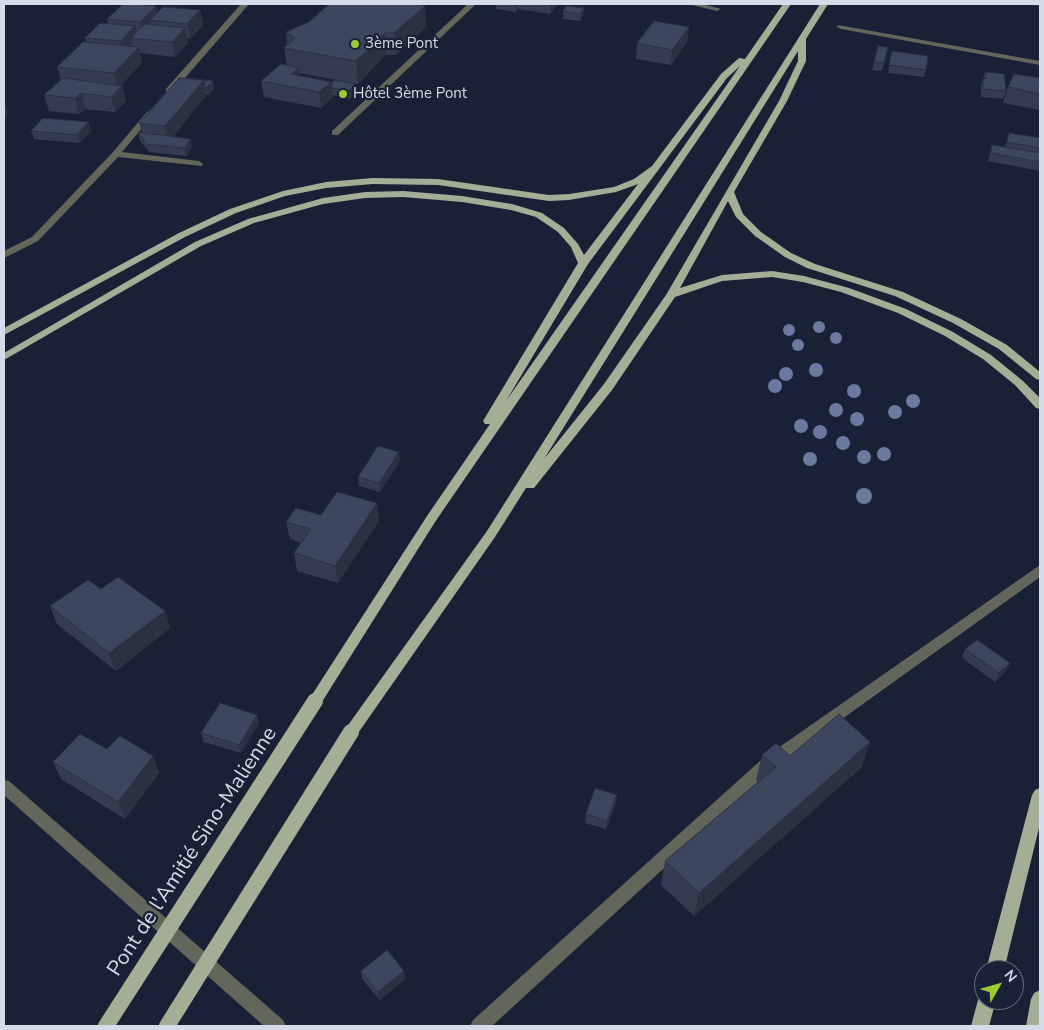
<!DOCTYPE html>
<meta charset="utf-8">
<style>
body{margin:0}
#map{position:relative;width:1044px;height:1030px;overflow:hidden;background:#192136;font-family:"Nunito Sans",sans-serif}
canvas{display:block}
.frame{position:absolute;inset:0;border:5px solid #d5dbe9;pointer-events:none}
.north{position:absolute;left:974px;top:960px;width:50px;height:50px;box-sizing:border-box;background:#192136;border:1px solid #646b7e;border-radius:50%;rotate:52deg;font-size:14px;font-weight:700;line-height:20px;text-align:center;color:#d5dbe9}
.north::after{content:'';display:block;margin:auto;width:18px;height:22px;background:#9dca30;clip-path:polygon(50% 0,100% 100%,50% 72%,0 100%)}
</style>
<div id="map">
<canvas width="1044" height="1030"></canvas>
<div class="frame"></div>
<div class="north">N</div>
</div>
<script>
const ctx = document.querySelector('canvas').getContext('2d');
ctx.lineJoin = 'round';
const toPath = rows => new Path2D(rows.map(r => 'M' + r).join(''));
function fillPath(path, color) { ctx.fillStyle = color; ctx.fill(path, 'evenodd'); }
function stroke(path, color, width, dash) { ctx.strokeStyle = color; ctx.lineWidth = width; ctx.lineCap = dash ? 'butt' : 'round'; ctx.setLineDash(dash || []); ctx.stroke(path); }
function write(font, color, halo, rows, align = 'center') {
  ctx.font = font + ' "Nunito Sans",sans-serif'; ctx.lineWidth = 4.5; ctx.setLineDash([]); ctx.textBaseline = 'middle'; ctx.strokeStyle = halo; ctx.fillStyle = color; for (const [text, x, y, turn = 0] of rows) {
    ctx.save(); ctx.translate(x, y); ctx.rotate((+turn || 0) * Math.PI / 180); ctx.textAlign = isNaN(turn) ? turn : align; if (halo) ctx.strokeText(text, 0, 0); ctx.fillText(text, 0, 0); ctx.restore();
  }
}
const minor = toPath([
 [241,4,249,4,172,93,166,93,166,89,241,4],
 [468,4,476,4,338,135,332,135,332,131,468,4],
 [688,4,702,4,721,9,717,11,688,4],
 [838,25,1040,61,1040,65,841,29,837,27,838,25],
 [150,111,154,114,122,152,199,161,203,164,202,166,118,157,38,241,4,258,4,251,32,237,113,152,147,112,150,111],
 [1040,565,1040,577,771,770,492,1026,470,1026,473,1020,761,760,1040,565],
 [4,780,9,781,283,1020,286,1026,264,1026,4,795,4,780]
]);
const major = toPath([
 [783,4,791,4,435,522,320,705,315,707,310,705,308,701,427,516,490,424,485,424,483,421,578,263,571,247,558,232,536,217,511,210,462,202,403,197,365,198,323,204,254,223,201,246,4,360,4,353,195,242,248,219,323,198,365,192,403,191,462,196,512,204,542,213,564,228,578,244,584,255,638,184,616,192,569,200,549,201,438,185,373,184,326,188,285,196,236,213,185,237,4,335,4,328,179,233,230,209,283,191,326,182,373,178,438,179,549,195,569,194,614,187,634,179,652,166,721,74,739,58,745,59,783,4],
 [740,66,506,401,588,264,727,78,740,66],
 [820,4,828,4,806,39,806,61,787,101,734,192,743,214,761,232,791,253,815,264,903,292,961,319,1007,345,1040,372,1040,380,1036,379,999,349,953,323,895,296,807,268,785,257,755,236,736,217,728,201,680,288,722,275,772,271,804,276,849,288,906,309,953,332,991,355,1023,381,1040,398,1040,409,1036,408,1015,385,983,359,945,336,898,313,841,292,803,282,772,277,722,281,675,297,612,390,534,488,526,488,495,537,356,736,351,738,346,736,344,732,346,728,487,531,820,4],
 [798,51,798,61,779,101,666,295,604,384,544,459,798,51],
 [1040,788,1040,824,1004,970,986,970,1032,795,1035,790,1040,788],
 [1040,990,1040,1026,1026,1026,1031,999,1034,993,1040,990],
 [984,993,984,1000,996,1000,989,1026,971,1026,978,1000,981,994,984,993]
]);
const majorBridge = toPath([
 [106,1026,315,701],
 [167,1026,351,732]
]);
const trees = [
 [819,327,6],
 [789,330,6],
 [836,338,6],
 [798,345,6],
 [816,370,7],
 [786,374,7],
 [775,386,7],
 [854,391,7],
 [913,401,7],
 [836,410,7],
 [895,412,7],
 [857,419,7],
 [801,426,7],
 [820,432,7],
 [843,443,7],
 [884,454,7],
 [864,457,7],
 [810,459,7],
 [864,496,8]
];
const wall = toPath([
 [496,4,556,4,556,7,550,14,518,9,516,12,496,9],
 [1025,4,1040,4,1040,6],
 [156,6,157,12,200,10,203,25,190,39,187,38,188,43,175,57,140,53,142,63,121,85,122,86,126,101,115,112,85,109,79,114,49,111,44,95,61,80,57,67,86,42,85,38,108,23,107,19],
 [425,6,426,27,396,55,386,55,358,84,299,73,300,76,331,83,356,84,357,92,350,99,333,95,333,97,321,108,264,97,261,81,287,65,284,48,287,45,286,32],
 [567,6,583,16,580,21,563,19,563,11],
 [689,27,687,42,671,65,636,59,637,43],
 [878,46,888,47,882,71,872,70],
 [889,65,926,70,924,77,888,73],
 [985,72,1006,91,1003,99,981,97,981,86],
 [1040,78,1040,110,1003,103,1008,87],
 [213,81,214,89,208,95,206,95,173,137,192,147,186,156,149,152,140,141,138,132,142,133,139,123],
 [88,122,91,131,79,143,34,139,31,131],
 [1009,133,1040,138,1040,171,988,161,992,145,1005,147],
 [399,452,400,461,380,492,359,486,358,477],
 [377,503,379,521,338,583,297,571,294,553,301,543,290,539,286,522,321,515],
 [50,606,165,611,170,628,116,671,57,624],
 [965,649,1010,663,1006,671,995,682,962,658],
 [257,715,259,724,241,753,204,742,201,733],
 [762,755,790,756,862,767,694,916,661,885,665,861,758,782,756,780],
 [153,756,159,773,125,819,61,779,53,762],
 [617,795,616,803,606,829,585,823,586,814],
 [361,971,404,971,405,979,380,1000,362,979]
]);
const shadedWall = toPath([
 [516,4,518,4,518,9,516,12],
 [550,4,556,4,556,7,550,14],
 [156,6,159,21,150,20,152,29,144,37,140,22],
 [425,6,426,27,396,55,394,33],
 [584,8,583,16,580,21,580,14],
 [200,10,203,25,190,39,187,24],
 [135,26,138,38,131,38,133,47,124,56,120,41],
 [689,27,687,42,671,65,672,50],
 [185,28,188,43,175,57,172,42],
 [385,33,386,55,358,84,356,61],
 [139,47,142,63,118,88,114,73],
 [299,68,301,83,291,74],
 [204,80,206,96,168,142,165,126],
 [213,81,214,89,208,95,207,87],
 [331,82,333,97,321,108,319,92],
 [356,84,357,92,350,99,349,91],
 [122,86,126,101,115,112,111,97],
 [81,93,85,109,79,114,75,98],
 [4,99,8,114,4,119],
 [88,122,91,131,79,143,77,135],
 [191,139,192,147,186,156,184,148],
 [399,452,400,461,380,492,379,483],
 [377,503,379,521,338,583,335,566],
 [165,611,170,628,116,671,109,653],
 [1010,663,1006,671,995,682,999,673],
 [257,715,259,724,241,753,239,745],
 [870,742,862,767,694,916,699,893],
 [153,756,159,773,125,819,118,802],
 [617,795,616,803,606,829,607,821],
 [404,971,405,979,380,1000,378,992]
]);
const building = toPath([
 [123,4,132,4,156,6,140,22,107,19,123,4],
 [329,4,417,4,425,6,394,33,385,33,356,61,284,48,295,38,286,32,309,22,329,4],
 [567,6,584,8,580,14,563,11,567,6],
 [163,7,200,10,187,24,150,20,163,7],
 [654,21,689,27,672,50,637,43,654,21],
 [100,23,135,26,120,41,85,38,100,23],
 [144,24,185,28,172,42,131,38,144,24],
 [83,42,139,47,114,73,57,67,83,42],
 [878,46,888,47,884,63,874,62,878,46],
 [892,51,928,56,926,70,889,65,892,51],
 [281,64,299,68,291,74,331,82,319,92,261,81,281,64],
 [985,72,1004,74,1006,91,983,89,983,78,986,79,985,72],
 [1014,74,1040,78,1040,94,1008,87,1014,74],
 [63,78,122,86,111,97,81,93,75,98,44,95,63,78],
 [179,78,204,80,165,126,139,123,179,78],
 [186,78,213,81,207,87,205,87,204,80,186,78],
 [335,80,356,84,349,91,332,88,331,83,335,80],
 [43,118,88,122,77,135,31,131,43,118],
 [138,132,191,139,184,148,147,144,138,132],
 [1009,133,1040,138,1040,148,1007,142,1009,133],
 [992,145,1040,153,1040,162,991,153,992,145],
 [378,446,399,452,379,483,358,477,378,446],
 [337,492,377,503,335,566,294,553,311,529,286,522,296,508,321,515,337,492],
 [118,577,165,611,109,653,50,606,88,580,101,589,118,577],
 [977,640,1010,663,999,673,965,649,977,640],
 [220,703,257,715,239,745,201,733,220,703],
 [839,714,870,742,699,893,665,861,776,767,762,755,776,743,790,756,839,714],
 [80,734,107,749,120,736,153,756,118,802,53,762,80,734],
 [595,788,617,795,607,821,586,814,595,788],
 [387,950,404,971,378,992,361,971,387,950]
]);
const markers = [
 [355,44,5,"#9dca30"],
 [343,94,5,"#9dca30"]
];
const farPoinames = [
 ["3ème Pont",365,44],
 ["Hôtel 3ème Pont",353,94]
];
const nearStreetnames = [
 ["Pont de l'Amitié Sino-Malienne",193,852,-57]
];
fillPath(minor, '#63675b');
fillPath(major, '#a4ae95');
stroke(majorBridge, '#a4ae95', 16);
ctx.fillStyle = '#6c7aa0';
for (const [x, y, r] of trees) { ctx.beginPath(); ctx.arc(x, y, r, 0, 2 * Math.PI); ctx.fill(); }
fillPath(wall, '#343c52');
fillPath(shadedWall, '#2b3142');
fillPath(building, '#3d465f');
stroke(building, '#2b3142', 1);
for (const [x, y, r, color] of markers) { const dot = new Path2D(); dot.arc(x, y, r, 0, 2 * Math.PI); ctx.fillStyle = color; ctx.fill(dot); stroke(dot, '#192136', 2); }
write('15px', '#d5dbe9', '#192136', farPoinames, 'left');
write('21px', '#d5dbe9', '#192136', nearStreetnames);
</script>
